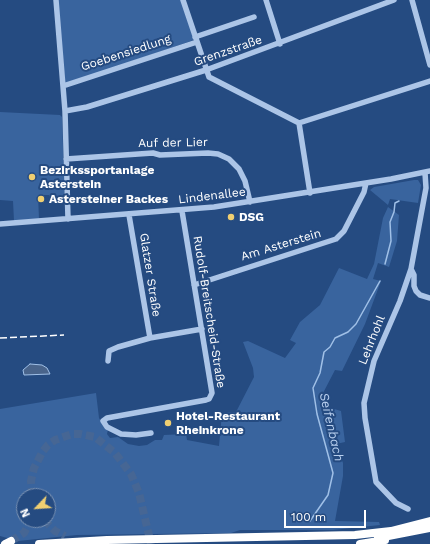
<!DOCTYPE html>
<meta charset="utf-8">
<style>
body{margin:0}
#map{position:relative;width:430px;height:544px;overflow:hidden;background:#254b81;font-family:"Work Sans",sans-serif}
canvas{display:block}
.north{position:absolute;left:16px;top:488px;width:40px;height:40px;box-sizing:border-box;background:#254b81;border:1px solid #7c93b3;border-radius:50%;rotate:245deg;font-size:11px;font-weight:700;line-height:16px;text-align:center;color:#fff}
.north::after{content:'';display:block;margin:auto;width:14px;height:18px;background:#f0cf71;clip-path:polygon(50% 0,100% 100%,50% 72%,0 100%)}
.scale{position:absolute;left:284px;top:510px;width:82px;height:18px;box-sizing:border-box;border:2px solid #fff;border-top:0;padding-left:5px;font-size:12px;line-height:14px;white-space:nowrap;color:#fff;-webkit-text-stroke:3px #254b81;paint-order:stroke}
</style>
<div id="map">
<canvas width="430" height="544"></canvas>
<div class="north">N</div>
<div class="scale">100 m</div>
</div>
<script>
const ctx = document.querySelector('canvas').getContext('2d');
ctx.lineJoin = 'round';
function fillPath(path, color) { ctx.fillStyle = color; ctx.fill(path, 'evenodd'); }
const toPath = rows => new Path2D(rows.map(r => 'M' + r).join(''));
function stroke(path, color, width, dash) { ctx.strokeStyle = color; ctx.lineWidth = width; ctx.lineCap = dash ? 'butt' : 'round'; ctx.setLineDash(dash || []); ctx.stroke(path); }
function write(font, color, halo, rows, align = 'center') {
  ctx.font = font + ' "Work Sans",sans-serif'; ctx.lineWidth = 4; ctx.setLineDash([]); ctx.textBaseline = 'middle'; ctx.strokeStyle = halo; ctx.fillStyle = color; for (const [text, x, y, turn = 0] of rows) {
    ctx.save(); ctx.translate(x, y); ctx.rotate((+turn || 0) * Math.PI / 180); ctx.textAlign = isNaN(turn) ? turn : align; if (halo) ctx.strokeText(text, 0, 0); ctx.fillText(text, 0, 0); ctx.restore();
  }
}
const green = toPath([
 [58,0,181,0,194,40,65,84],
 [0,112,60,115,62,117,65,204,50,204,49,195,38,195,39,219,14,221,13,201,0,200],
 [414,180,418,180,421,185,418,203,390,199,388,205,370,190,374,187],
 [388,207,399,215,397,241,389,267,378,263,373,279,381,281,365,324,342,371,335,370,322,395,324,406,341,411,345,442,336,444,343,463,343,476,335,521,379,522,380,525,333,530,240,530,231,533,77,535,18,541,0,536,0,409,96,393,99,418,103,425,108,429,107,434,110,438,118,437,128,444,139,446,147,445,155,440,162,440,164,435,186,434,187,440,219,446,222,413,236,412,254,377,253,368,243,342,248,341,285,358,296,343,290,340,300,322,320,305,339,268,367,279,374,264,383,218],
 [24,496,48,496,48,520,24,520]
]);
const water = toPath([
 [30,364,42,365,47,368,50,374,24,375,23,370,30,364]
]);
const stream = toPath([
 [385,264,391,241,390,222,394,212,395,203,399,201],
 [310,521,328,495,333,473,317,414,313,388,320,373,324,352,330,347,335,338,348,332,356,324,380,281]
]);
const highwayTunnel = toPath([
 [32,496,31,481,34,468,43,451,48,445,55,440,72,434,80,434,95,437,115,453,131,474,139,493,151,544],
 [44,520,55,531,65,536],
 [11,541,24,533,31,520]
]);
const minor = toPath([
 [56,0,65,111,68,219],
 [183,0,209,77,299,123,310,193],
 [266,0,280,44],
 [412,0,430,65],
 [195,37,254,17],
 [63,86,197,42],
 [65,111,87,107,206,70,394,0],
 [299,123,430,81],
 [66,159,153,153,160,155,208,153,218,154,229,159,239,169,245,181,250,202],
 [129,215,150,338],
 [0,224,214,207,391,179,430,171],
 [411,269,414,275,414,286,416,291,420,295,430,298],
 [194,285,336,239,344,231,364,192,366,183],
 [108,361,109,351,118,347,150,338,202,329],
 [151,433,136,435,121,434,107,427,103,421,107,418,206,400,209,399,212,393,182,211],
 [408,509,396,503,376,482,365,418,364,403,374,361,400,301,411,269,426,188,425,173]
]);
const highway = toPath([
 [378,538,430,528],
 [5,544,11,541],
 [39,544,107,540,355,535,391,531,430,521],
 [360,544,385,540]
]);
const rail = toPath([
 [0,338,64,335]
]);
const markers = [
 [32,177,4,"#f0cf71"],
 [41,199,4,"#f0cf71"],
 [231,217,4,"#f0cf71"],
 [168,423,4,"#f0cf71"]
];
const streetNames = [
 ["Grenzstraße",228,51,-19],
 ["Goebensiedlung",126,53,-18],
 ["Auf der Lier",173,143,-1],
 ["Lindenallee",212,196,-7],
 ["Am Asterstein",281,245,-17],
 ["Glatzer Straße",150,275,81],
 ["Rudolf-Breitscheid-Straße",209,312,81],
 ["Lehrhohl",372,340,-68]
];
const poiNames = [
 ["Bezirkssportanlage",40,170],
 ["Asterstein",40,184],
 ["Astersteiner Backes",49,199],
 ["DSG",239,217],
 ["Hotel-Restaurant",176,416],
 ["Rheinkrone",176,430]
];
const waterNames = [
 ["Seifenbach",331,427,77]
];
fillPath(green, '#39649e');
fillPath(water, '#49648b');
stroke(water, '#a0c0e7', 1);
stroke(stream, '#a0c0e7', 1.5);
stroke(highwayTunnel, '#466694', 8, [8, 4]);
stroke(minor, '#acc5e7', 5.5);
stroke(highway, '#fff', 8);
stroke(rail, '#fff', 1.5, [7, 3]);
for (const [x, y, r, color] of markers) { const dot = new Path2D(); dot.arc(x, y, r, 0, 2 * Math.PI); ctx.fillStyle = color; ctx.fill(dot); stroke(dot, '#254b81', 1.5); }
write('12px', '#fff', '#254b81', streetNames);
write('bold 12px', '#fff', '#254b81', poiNames, 'left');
write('italic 13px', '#b8cfee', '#254b81', waterNames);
</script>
